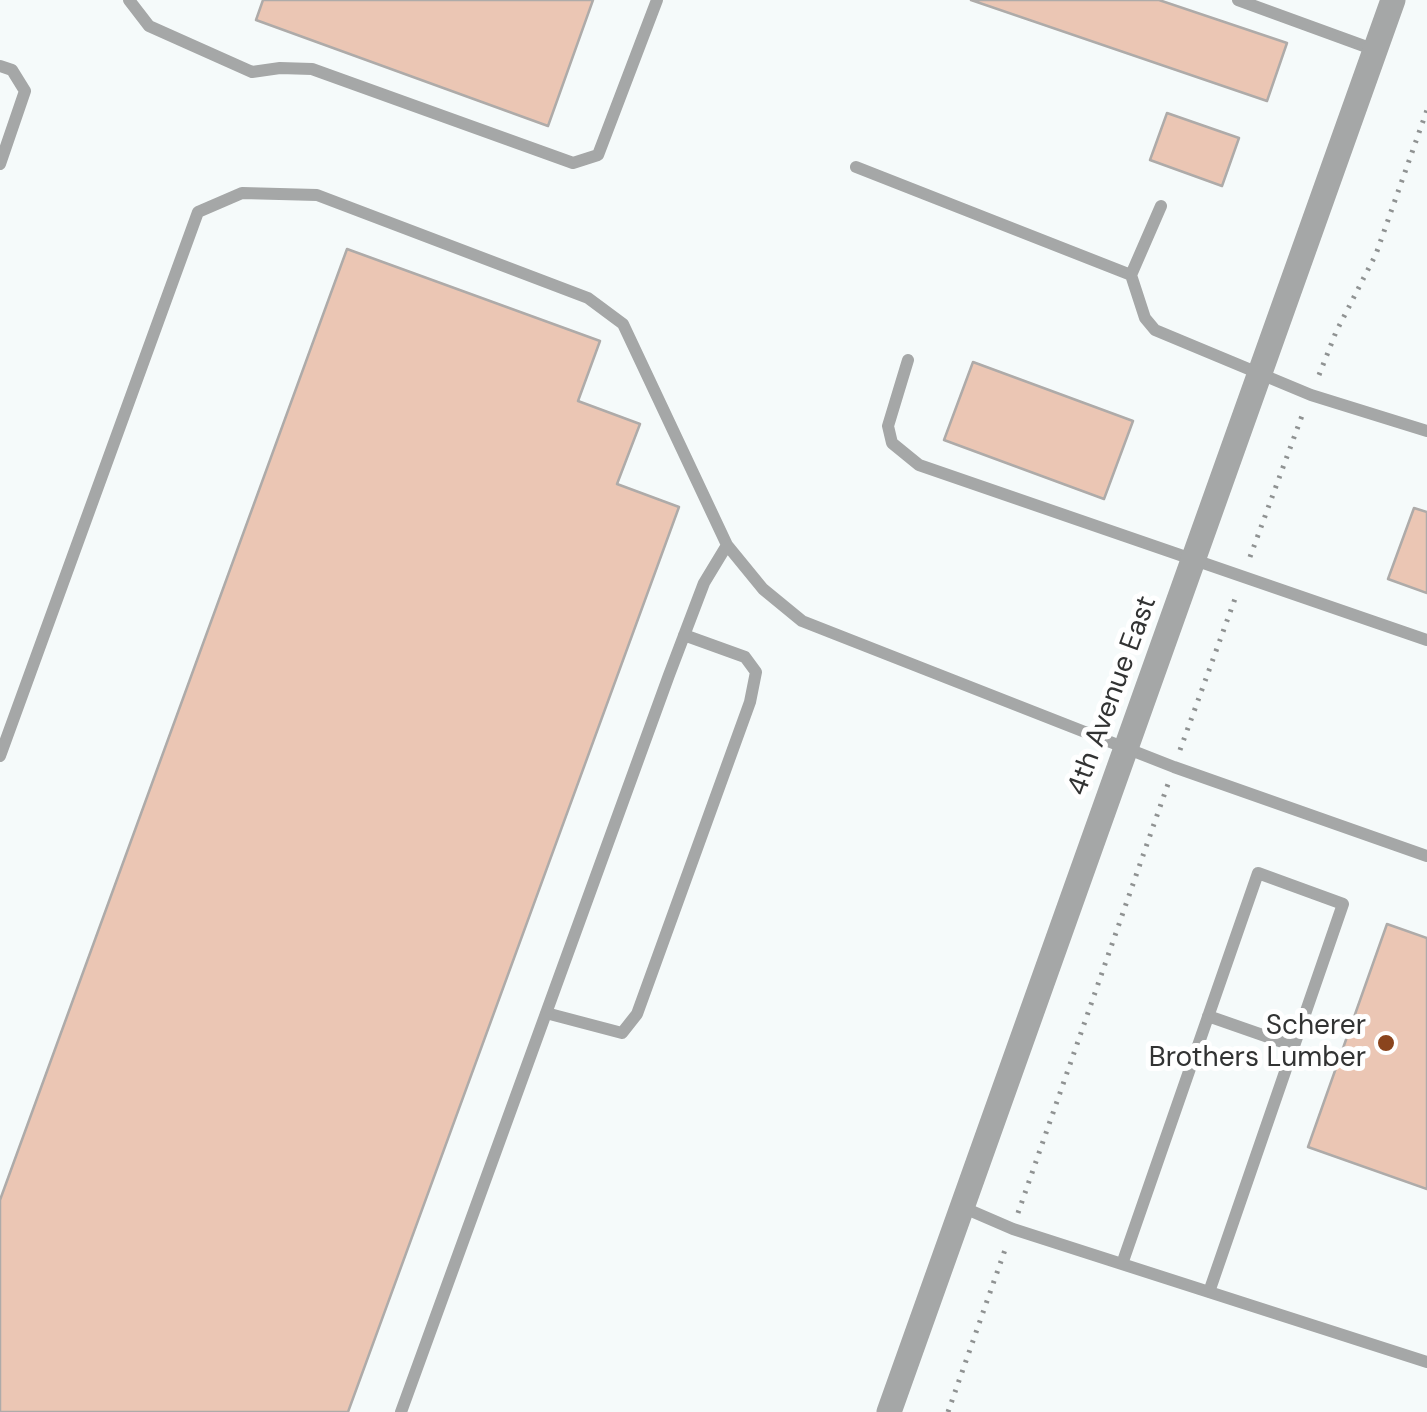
<!DOCTYPE html>
<style>
body{margin:0}
canvas{display:block;background:#f5fafa}
</style>
<canvas width="1427" height="1412"></canvas>
<script>
const ctx = document.querySelector('canvas').getContext('2d');
ctx.lineJoin = 'round';
function fillPath(path, color) { ctx.fillStyle = color; ctx.fill(path, 'evenodd'); }
const toPath = rows => new Path2D(rows.map(r => 'M' + r).join(''));
function stroke(path, color, width, dash) { ctx.strokeStyle = color; ctx.lineWidth = width; ctx.lineCap = dash ? 'butt' : 'round'; ctx.setLineDash(dash || []); ctx.stroke(path); }
function write(font, color, halo, rows, align = 'center') {
  ctx.font = font + ' "DM Sans",sans-serif'; ctx.lineWidth = 10; ctx.setLineDash([]); ctx.textBaseline = 'middle'; ctx.strokeStyle = halo; ctx.fillStyle = color; for (const [text, x, y, turn = 0] of rows) {
    ctx.save(); ctx.translate(x, y); ctx.rotate((+turn || 0) * Math.PI / 180); ctx.textAlign = isNaN(turn) ? turn : align; if (halo) ctx.strokeText(text, 0, 0); ctx.fillText(text, 0, 0); ctx.restore();
  }
}
const building = toPath([
 [263,0,593,0,548,126,256,20,263,0],
 [971,0,1159,0,1287,43,1267,101,971,0],
 [1167,113,1239,138,1222,186,1150,160,1167,113],
 [347,249,600,341,578,401,640,424,617,484,679,507,348,1412,0,1412,0,1200,347,249],
 [973,362,1133,421,1104,499,944,440,973,362],
 [1414,508,1427,512,1427,593,1388,579,1414,508],
 [1387,924,1427,938,1427,1189,1308,1147,1387,924]
]);
const path = toPath([
 [1319,375,1336,332,1376,254,1427,110],
 [1250,557,1303,413],
 [1180,750,1236,596],
 [1018,1213,1168,784],
 [948,1412,1006,1247]
]);
const service = toPath([
 [129,0,149,26,252,72,280,68,312,69,573,163,598,155,657,0],
 [1238,0,1375,50],
 [0,66,12,70,25,91,0,164],
 [856,167,1131,275],
 [1161,206,1131,275,1145,318,1155,330,1311,395,1427,431],
 [908,360,888,426,892,443,919,465,1427,640],
 [0,756,198,212,242,193,317,195,588,298,623,324,727,545,763,589,802,621,1174,767,1427,856],
 [546,1013,622,1033,637,1014,750,702,756,672,745,657,684,635],
 [1208,1016,1294,1046],
 [962,1207,1013,1229,1427,1362],
 [1122,1264,1258,873,1343,904,1209,1292],
 [401,1412,669,675,704,583,727,545]
]);
const tertiary = toPath([
 [889,1412,1393,0]
]);
const markers = [
 [1386,1043,10,"#8a441d"]
];
const streetNames = [
 ["4th Avenue East",1113,696,-70]
];
const poiNames = [
 ["Scherer",1366,1027],
 ["Brothers Lumber",1366,1059]
];
fillPath(building, '#ebc6b4');
stroke(building, '#aeaba9', 2.5);
stroke(path, '#8f9292', 5, [2.5, 8]);
stroke(service, '#a5a7a7', 12);
stroke(tertiary, '#a5a7a7', 25);
for (const [x, y, r, color] of markers) { const dot = new Path2D(); dot.arc(x, y, r, 0, 2 * Math.PI); ctx.fillStyle = color; ctx.fill(dot); stroke(dot, '#fff', 4); }
write('28px', '#323333', '#fff', streetNames);
write('28px', '#323333', '#fff', poiNames, 'right');
</script>
